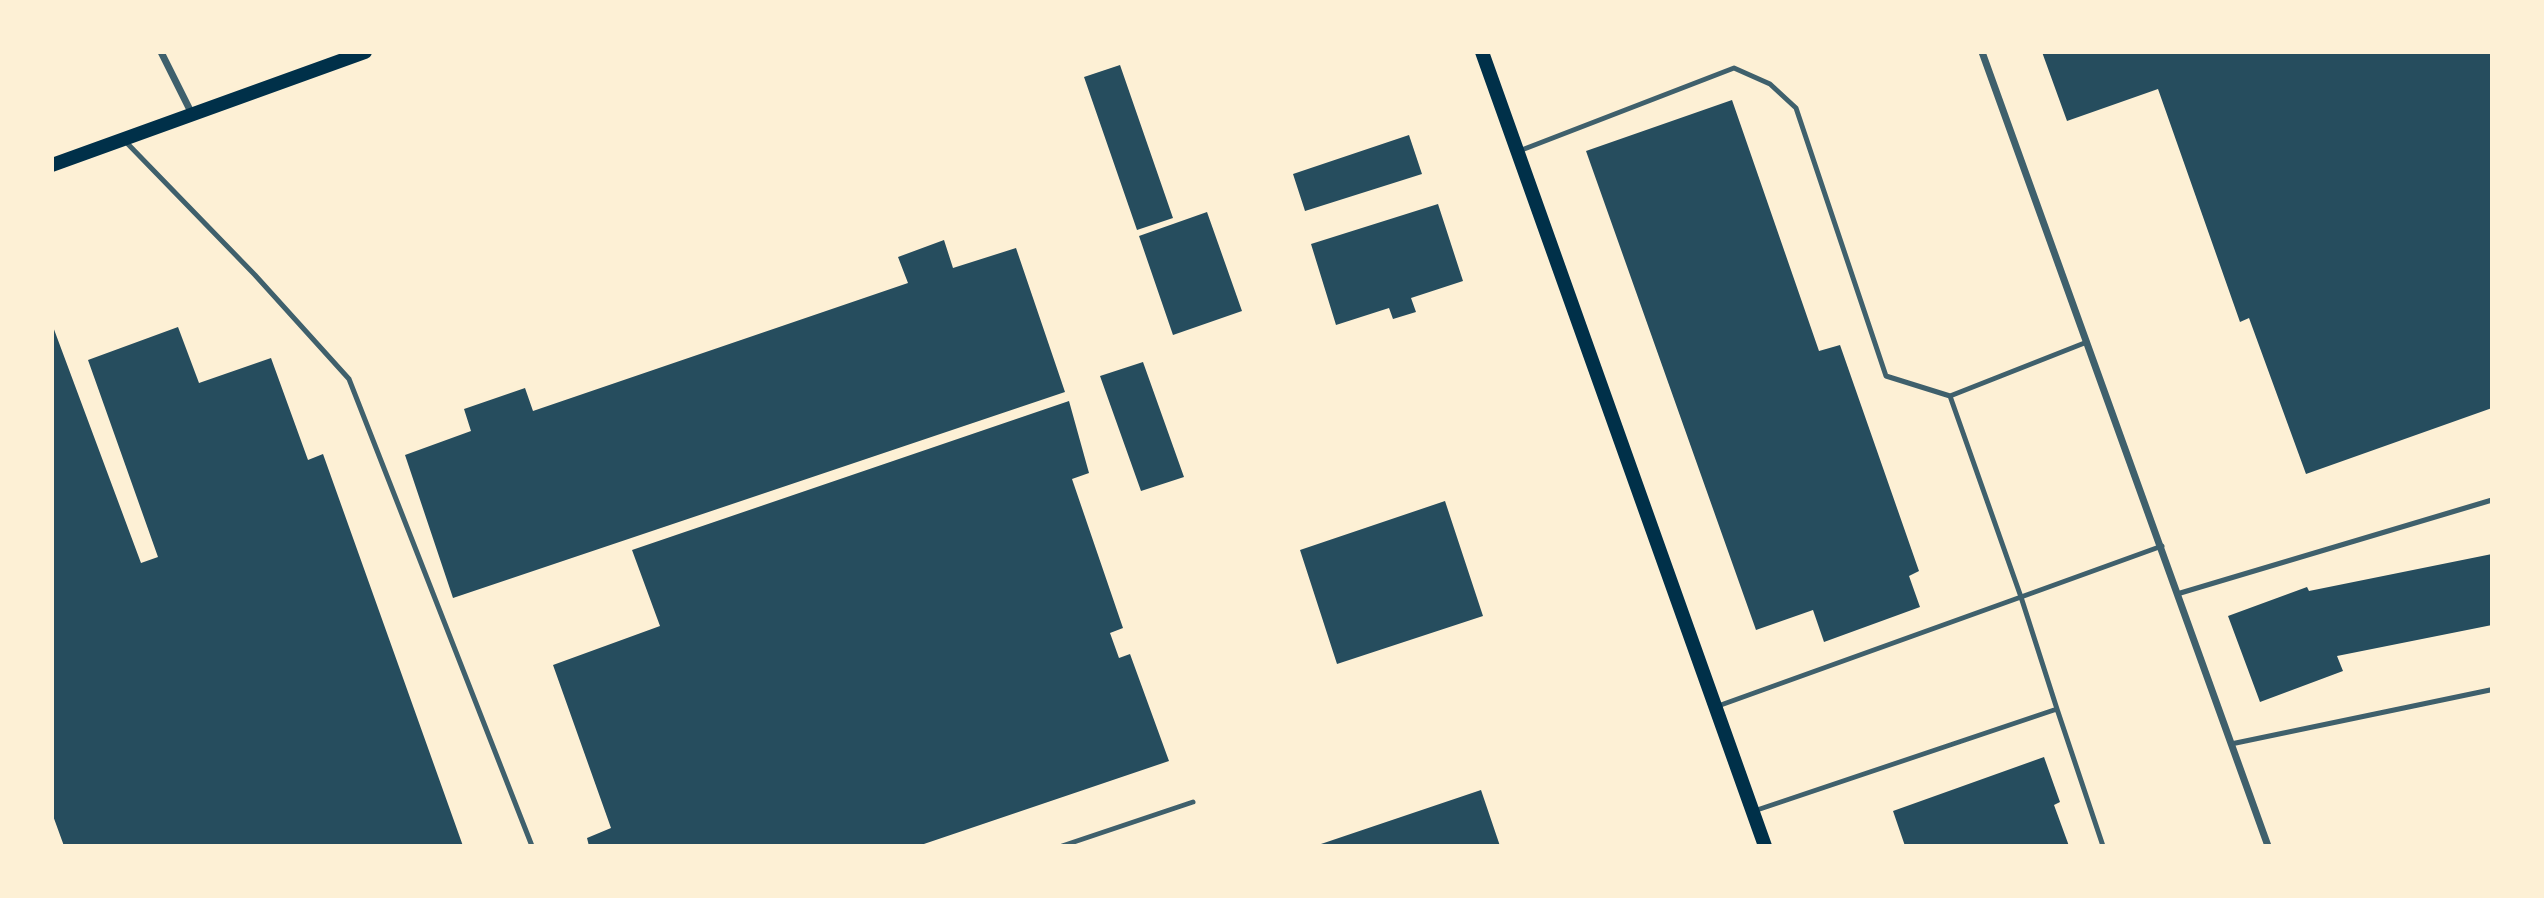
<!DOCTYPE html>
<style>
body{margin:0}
#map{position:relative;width:2544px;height:898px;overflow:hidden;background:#fdf0d5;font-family:"Public Sans",sans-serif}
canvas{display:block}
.frame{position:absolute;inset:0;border:54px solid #fdf0d5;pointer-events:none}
</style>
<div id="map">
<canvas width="2544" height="898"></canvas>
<div class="frame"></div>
</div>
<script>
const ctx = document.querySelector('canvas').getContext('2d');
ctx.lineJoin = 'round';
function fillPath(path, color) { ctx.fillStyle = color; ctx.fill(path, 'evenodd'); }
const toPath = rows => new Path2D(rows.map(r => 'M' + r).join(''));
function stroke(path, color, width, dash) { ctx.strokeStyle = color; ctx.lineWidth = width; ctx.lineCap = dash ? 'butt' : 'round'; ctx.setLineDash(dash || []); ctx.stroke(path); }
const building = toPath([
 [2042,52,2492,52,2492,408,2306,474,2249,318,2240,322,2158,89,2067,121],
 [1120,65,1173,218,1137,230,1084,77],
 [1732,100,1819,351,1840,345,1919,571,1909,576,1920,607,1824,642,1813,610,1756,630,1586,151],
 [1409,135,1422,174,1305,211,1293,174],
 [1438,204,1463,281,1411,298,1416,312,1393,319,1389,308,1336,325,1311,244],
 [1207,212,1242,311,1173,335,1139,236],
 [944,240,953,268,1016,248,1065,392,453,598,405,455,471,431,464,409,525,388,533,411,908,283,898,257],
 [52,324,141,563,158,557,88,360,178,327,199,383,271,358,308,460,323,454,463,846,64,846,52,813],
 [1143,362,1184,477,1141,491,1100,376],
 [1069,401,1089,473,1072,479,1123,628,1110,633,1119,658,1130,654,1169,761,918,846,589,846,587,838,611,828,553,665,660,626,632,550],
 [1445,501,1483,616,1337,664,1300,550],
 [2492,554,2492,625,2337,656,2343,671,2260,702,2228,616,2307,587,2309,591],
 [2044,757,2060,802,2054,805,2069,846,1905,846,1893,811],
 [1481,790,1500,846,1318,846,1318,845]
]);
const service = toPath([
 [124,140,255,275,349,379,532,846],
 [1519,151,1734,68,1770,84,1796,108,1886,376,1950,396],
 [2087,342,1950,396,2021,597,2162,546],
 [2177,594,2492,500],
 [1718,706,2021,597,2057,709,1754,811],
 [2057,709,2103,846],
 [2231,744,2490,690],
 [1062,846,1193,802]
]);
const minor = toPath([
 [161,52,192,114],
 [1982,52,2268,846]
]);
const secondary = toPath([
 [1482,52,1765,846],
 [52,165,365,52]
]);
fillPath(building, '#264d5e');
stroke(service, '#3f606c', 5);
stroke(minor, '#3f606c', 7);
stroke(secondary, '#003049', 14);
</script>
